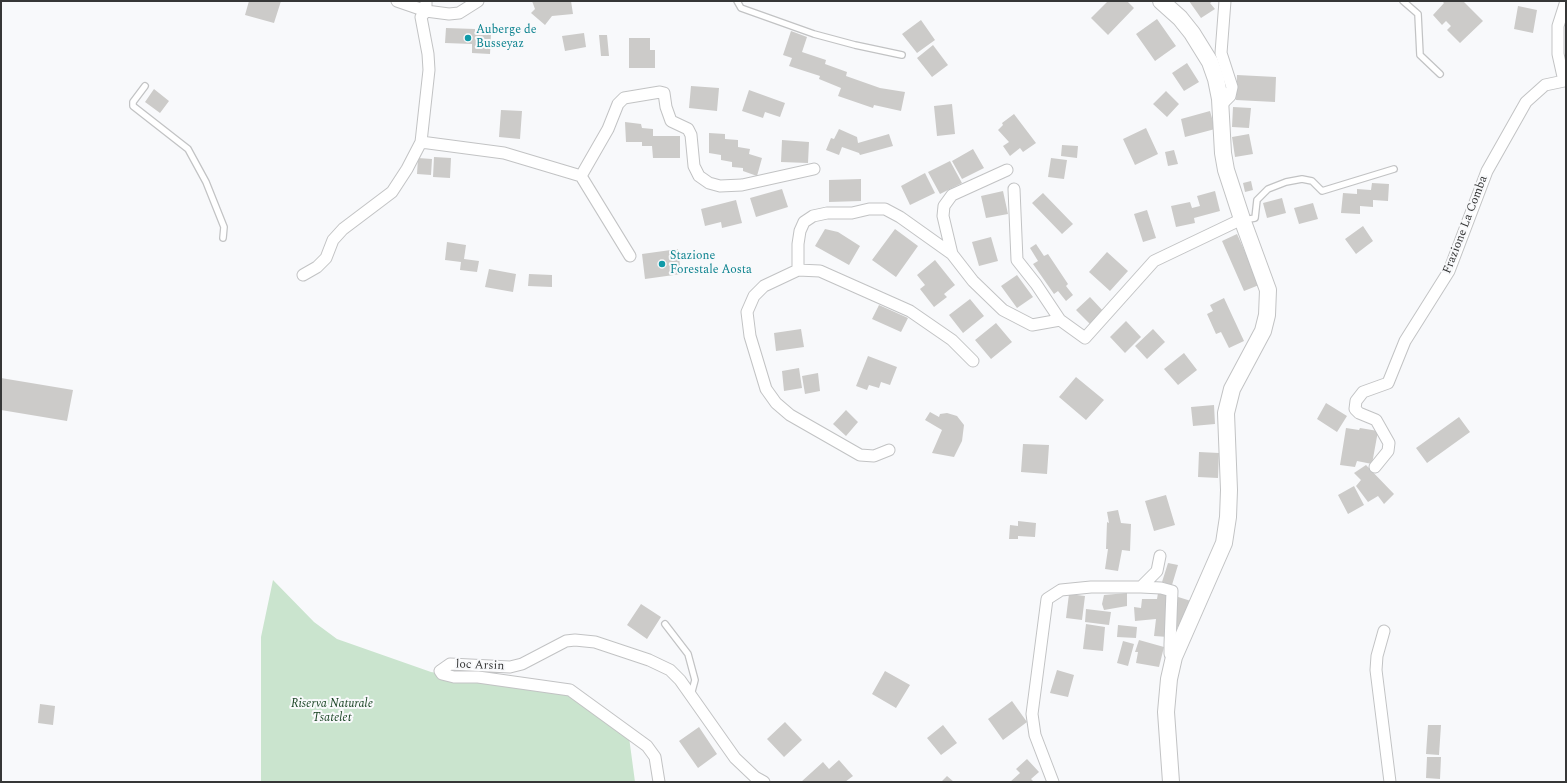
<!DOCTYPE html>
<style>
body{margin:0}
#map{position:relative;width:1567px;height:783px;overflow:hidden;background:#f8f9fb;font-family:Spectral,serif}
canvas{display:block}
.frame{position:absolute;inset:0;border:2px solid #363737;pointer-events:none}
</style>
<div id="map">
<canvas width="1567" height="783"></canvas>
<div class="frame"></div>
</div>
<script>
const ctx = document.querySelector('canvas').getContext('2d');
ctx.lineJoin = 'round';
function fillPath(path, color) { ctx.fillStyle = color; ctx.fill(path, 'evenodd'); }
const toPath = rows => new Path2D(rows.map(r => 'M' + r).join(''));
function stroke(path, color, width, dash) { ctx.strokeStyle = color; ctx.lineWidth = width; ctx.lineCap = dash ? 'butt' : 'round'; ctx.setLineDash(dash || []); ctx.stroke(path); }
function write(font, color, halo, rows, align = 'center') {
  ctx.font = font + ' Spectral,serif'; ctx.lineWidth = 4; ctx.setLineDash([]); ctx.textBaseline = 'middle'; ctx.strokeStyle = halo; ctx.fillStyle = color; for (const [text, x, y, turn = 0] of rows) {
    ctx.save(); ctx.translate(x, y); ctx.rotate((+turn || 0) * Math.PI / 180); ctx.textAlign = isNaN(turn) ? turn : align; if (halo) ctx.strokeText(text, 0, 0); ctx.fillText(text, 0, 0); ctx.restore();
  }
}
const green = toPath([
 [273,580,314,622,337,639,431,672,568,694,629,737,635,782,261,782,261,637]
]);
const building = toPath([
 [249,1,281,1,274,23,245,15],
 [532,1,571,1,573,14,552,16,545,25,531,13,535,9],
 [1108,1,1127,1,1134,8,1108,35,1091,18],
 [1189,1,1213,1,1210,3,1215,9,1201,18],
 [1442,1,1463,1,1483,21,1460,43,1447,30,1451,26,1446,21,1442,25,1433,15,1444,3],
 [1518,6,1537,10,1533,33,1514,29],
 [1157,19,1176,46,1155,61,1136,34],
 [921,20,935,40,917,53,902,34],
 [446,28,475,29,475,33,491,34,490,54,472,53,472,44,445,43],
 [791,31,807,37,802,52,826,60,825,64,847,72,846,76,880,88,905,92,901,111,874,105,873,108,838,96,841,88,819,79,820,76,789,66,792,58,783,55],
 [584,33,586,47,565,51,562,36],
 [599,35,607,35,609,56,601,56],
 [629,38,650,38,650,50,655,50,655,68,629,68],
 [933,45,948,65,932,77,917,58],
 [1187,63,1199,82,1184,91,1172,73],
 [1237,75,1276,77,1275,102,1236,100],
 [691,86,719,88,717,111,689,108],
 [154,89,169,101,160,113,145,102],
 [749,90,785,103,780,117,765,112,763,118,742,111],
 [1166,91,1179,104,1167,117,1153,104],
 [952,104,955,134,937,136,934,106],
 [1233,107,1251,108,1249,128,1232,127],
 [501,110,522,111,520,139,499,137],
 [1210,111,1215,129,1185,137,1181,119],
 [1014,114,1036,143,1023,152,1020,148,1010,156,1003,146,1009,142,998,130,1003,125,1002,123],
 [625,122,641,124,642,128,653,129,653,136,680,136,680,158,653,158,652,146,642,146,642,142,626,142],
 [1146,128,1158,154,1135,165,1123,139],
 [839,129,857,137,858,143,889,134,893,146,860,155,859,153,842,147,839,155,826,150,831,138,834,139],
 [709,133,725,134,725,139,738,140,738,147,750,149,749,154,762,158,757,176,743,171,743,168,732,167,732,162,721,160,721,155,709,153],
 [1249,134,1253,154,1235,157,1232,137],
 [782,140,809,142,808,163,781,162],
 [1062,145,1078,146,1077,158,1061,156],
 [973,149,984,168,962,179,952,161],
 [1174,150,1178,164,1168,166,1165,152],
 [434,157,451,158,450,178,433,177],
 [418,158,432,159,431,175,417,174],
 [1051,158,1067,160,1064,179,1048,177],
 [950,161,962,183,940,194,928,172],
 [925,173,935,193,910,205,901,186],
 [861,179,861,201,829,202,829,180],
 [1251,181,1253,190,1245,192,1243,183],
 [1372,183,1389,184,1388,201,1373,200,1373,207,1360,206,1360,214,1341,213,1343,193,1357,194,1357,189,1371,190],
 [782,189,788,207,756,217,750,198],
 [1003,191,1008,214,986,218,981,196],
 [1215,191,1220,211,1194,218,1195,223,1176,227,1171,206,1190,202,1192,208,1200,206,1197,196],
 [1043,193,1073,224,1062,234,1032,203],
 [1282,198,1286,213,1267,218,1263,203],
 [736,200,742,223,722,228,721,222,705,226,701,209],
 [1313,203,1318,219,1299,224,1294,208],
 [1147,210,1156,238,1143,242,1134,214],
 [1363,226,1373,241,1356,254,1345,239],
 [825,229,838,232,860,246,849,265,815,246],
 [895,229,918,246,896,277,872,260],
 [1237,234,1254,272,1264,283,1244,291,1222,241],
 [991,237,998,261,979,266,972,242],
 [447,242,466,245,464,259,479,261,477,272,460,270,461,262,445,260],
 [1036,244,1044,256,1048,254,1068,284,1066,286,1073,295,1066,301,1058,291,1054,294,1033,264,1038,261,1030,248],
 [678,249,681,274,645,279,642,254],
 [1107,252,1128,271,1110,291,1089,272],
 [935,260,955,285,944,294,947,297,934,307,920,289,925,285,917,275],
 [489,269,516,274,513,292,485,287],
 [529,274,552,275,552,287,528,286],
 [1017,275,1033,297,1017,308,1001,286],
 [1090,297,1104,312,1091,325,1076,310],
 [1224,298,1244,341,1229,348,1221,332,1216,334,1207,314,1213,311,1210,305],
 [970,299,984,316,963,333,949,315],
 [879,305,908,318,901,332,872,319],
 [1126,321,1141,337,1125,353,1110,337],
 [996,323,1012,342,991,359,975,340],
 [801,329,804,347,776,351,774,333],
 [1153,329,1165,342,1147,359,1135,346],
 [1184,353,1197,370,1178,385,1164,369],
 [868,356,897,367,890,385,881,382,879,388,869,385,867,390,856,386],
 [799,368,802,388,784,391,782,371],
 [818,373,820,391,805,394,802,376],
 [1076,377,1104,400,1086,420,1059,397],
 [1,378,73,390,67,421,1,410],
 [1326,403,1347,416,1337,432,1317,419],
 [1214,405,1215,424,1193,426,1191,407],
 [846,410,858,422,846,436,833,424],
 [930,412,939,417,940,414,947,413,957,416,964,425,962,441,954,457,932,453,942,430,925,420],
 [1459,417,1470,432,1427,463,1416,448],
 [1346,428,1359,430,1360,428,1378,431,1372,464,1357,461,1355,467,1340,465],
 [1023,444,1049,445,1047,474,1021,472],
 [1199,452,1219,453,1218,478,1198,477],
 [1366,465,1394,494,1384,504,1378,496,1368,502,1356,486,1361,480,1354,473],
 [1354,486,1364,505,1348,514,1338,495],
 [1166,495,1175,525,1154,531,1145,501],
 [1118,510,1121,523,1131,524,1130,551,1122,550,1118,571,1105,569,1108,549,1106,549,1107,522,1109,523,1107,512],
 [1018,521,1036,523,1035,537,1018,536,1018,539,1009,539,1010,525,1018,526],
 [1168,563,1178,565,1172,585,1162,582],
 [1127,593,1127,606,1104,610,1102,604,1104,595],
 [1158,593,1168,595,1168,637,1154,636,1156,619,1135,621,1134,607,1141,608,1142,599,1157,599],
 [1069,594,1085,596,1082,620,1066,618],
 [1175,596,1191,601,1183,628,1173,626],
 [641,604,661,617,647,639,627,625],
 [1086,609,1111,612,1109,625,1085,622],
 [1086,624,1105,627,1103,651,1083,649],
 [1118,625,1137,627,1136,638,1117,637],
 [1139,640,1164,647,1159,667,1136,663,1138,652,1135,652],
 [1123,641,1134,644,1128,666,1117,663],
 [1057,670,1074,675,1068,697,1050,693],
 [885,671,910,685,896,708,872,694],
 [1012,701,1027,722,1003,740,988,719],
 [40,704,55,706,53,725,38,723],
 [785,722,802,740,784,757,767,739],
 [943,725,957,743,941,755,927,738],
 [1428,725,1441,725,1439,755,1426,754],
 [699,727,717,754,698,768,679,741],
 [1427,757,1441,757,1440,779,1426,778],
 [1027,759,1039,772,1031,779,1034,782,1010,782,1020,773,1016,769],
 [839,760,853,776,845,782,801,782,823,762,829,769],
 [947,776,954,782,941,782]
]);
const service = toPath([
 [737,1,741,8,814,34,855,45,902,55],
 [1403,1,1418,14,1420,55,1440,74],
 [145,86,133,102,133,106,188,149,206,182,224,227,223,238],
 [1244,220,1255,218,1257,200,1268,189,1286,182,1302,179,1312,181,1322,191,1394,169],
 [665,624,688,654,695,680,691,695]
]);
const minor = toPath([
 [397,1,426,11,449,14,459,13,478,1],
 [1566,1,1558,26,1558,54,1564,81,1566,81],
 [1220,106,1230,96,1232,87,1221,53,1225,1],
 [421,142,504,153,581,176,630,256],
 [581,176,608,129,618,104,624,98,660,92,664,93,666,107,671,121,688,129,691,135,694,166,699,176,709,183,720,186,742,185,814,169],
 [1014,189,1017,260,1036,284,1060,320,1085,338,1154,261,1242,219],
 [952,254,943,216,944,206,952,195,1007,170],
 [798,270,820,271,910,311,952,340,973,361],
 [303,275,317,267,326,258,333,240,343,229,392,192,407,169,421,142,429,70,428,54,421,17,426,11,426,1],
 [889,450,874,456,860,455,790,415,776,403,766,389,750,336,747,312,754,296,764,286,798,270,798,244,800,231,804,222,813,216,827,213,852,213,869,209,885,209,900,217,952,254,973,281,1003,310,1032,325,1060,320],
 [1375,467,1388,451,1389,443,1376,420,1359,413,1355,409,1356,401,1363,392,1388,383,1405,341,1449,271,1487,171,1526,102,1545,85,1564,81],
 [1141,587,1161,588,1172,591,1170,644,1170,654,1174,657],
 [1384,631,1377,656,1376,670,1390,782],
 [659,782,655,757,647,746,570,690,478,677,454,677,442,674,440,671,450,664,510,667,522,664,566,641,575,640,595,642,649,660,670,670,680,680,735,758,755,777,764,782],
 [1053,782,1035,735,1032,714,1047,599,1061,590,1091,587,1141,587,1157,571,1160,556]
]);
const secondary = toPath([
 [1161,1,1180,18,1192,33,1210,62,1216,79,1220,99,1223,153,1226,170,1242,219,1268,290,1267,315,1263,331,1232,389,1226,413,1229,490,1228,517,1224,543,1174,657,1169,679,1166,712,1171,782]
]);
const markers = [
 [468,38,4,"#0f9aa8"],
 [662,264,4,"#0f9aa8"]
];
const cultureNames = [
 ["Auberge de",476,31],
 ["Busseyaz",476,45],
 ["Stazione",670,257],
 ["Forestale Aosta",670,271]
];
const streetNames = [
 ["Frazione La Comba",1466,225,-69],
 ["loc Arsin",480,666,2]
];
const parkNames = [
 ["Riserva Naturale",332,705],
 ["Tsatelet",332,719]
];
fillPath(green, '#cae4ce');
fillPath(building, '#cccbc9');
stroke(service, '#c2c3c4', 8);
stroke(minor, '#c2c3c4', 13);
stroke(secondary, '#c2c3c4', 18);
stroke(service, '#fff', 5.5);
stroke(minor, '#fff', 11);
stroke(secondary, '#fff', 16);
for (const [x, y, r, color] of markers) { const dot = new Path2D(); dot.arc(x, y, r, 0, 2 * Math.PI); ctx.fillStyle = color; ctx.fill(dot); stroke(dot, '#f8f9fb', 1.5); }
write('12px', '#0d838f', '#f8f9fb', cultureNames, 'left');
write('12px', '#363737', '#f8f9fb', streetNames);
write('italic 12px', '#1b4525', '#f8f9fb', parkNames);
</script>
